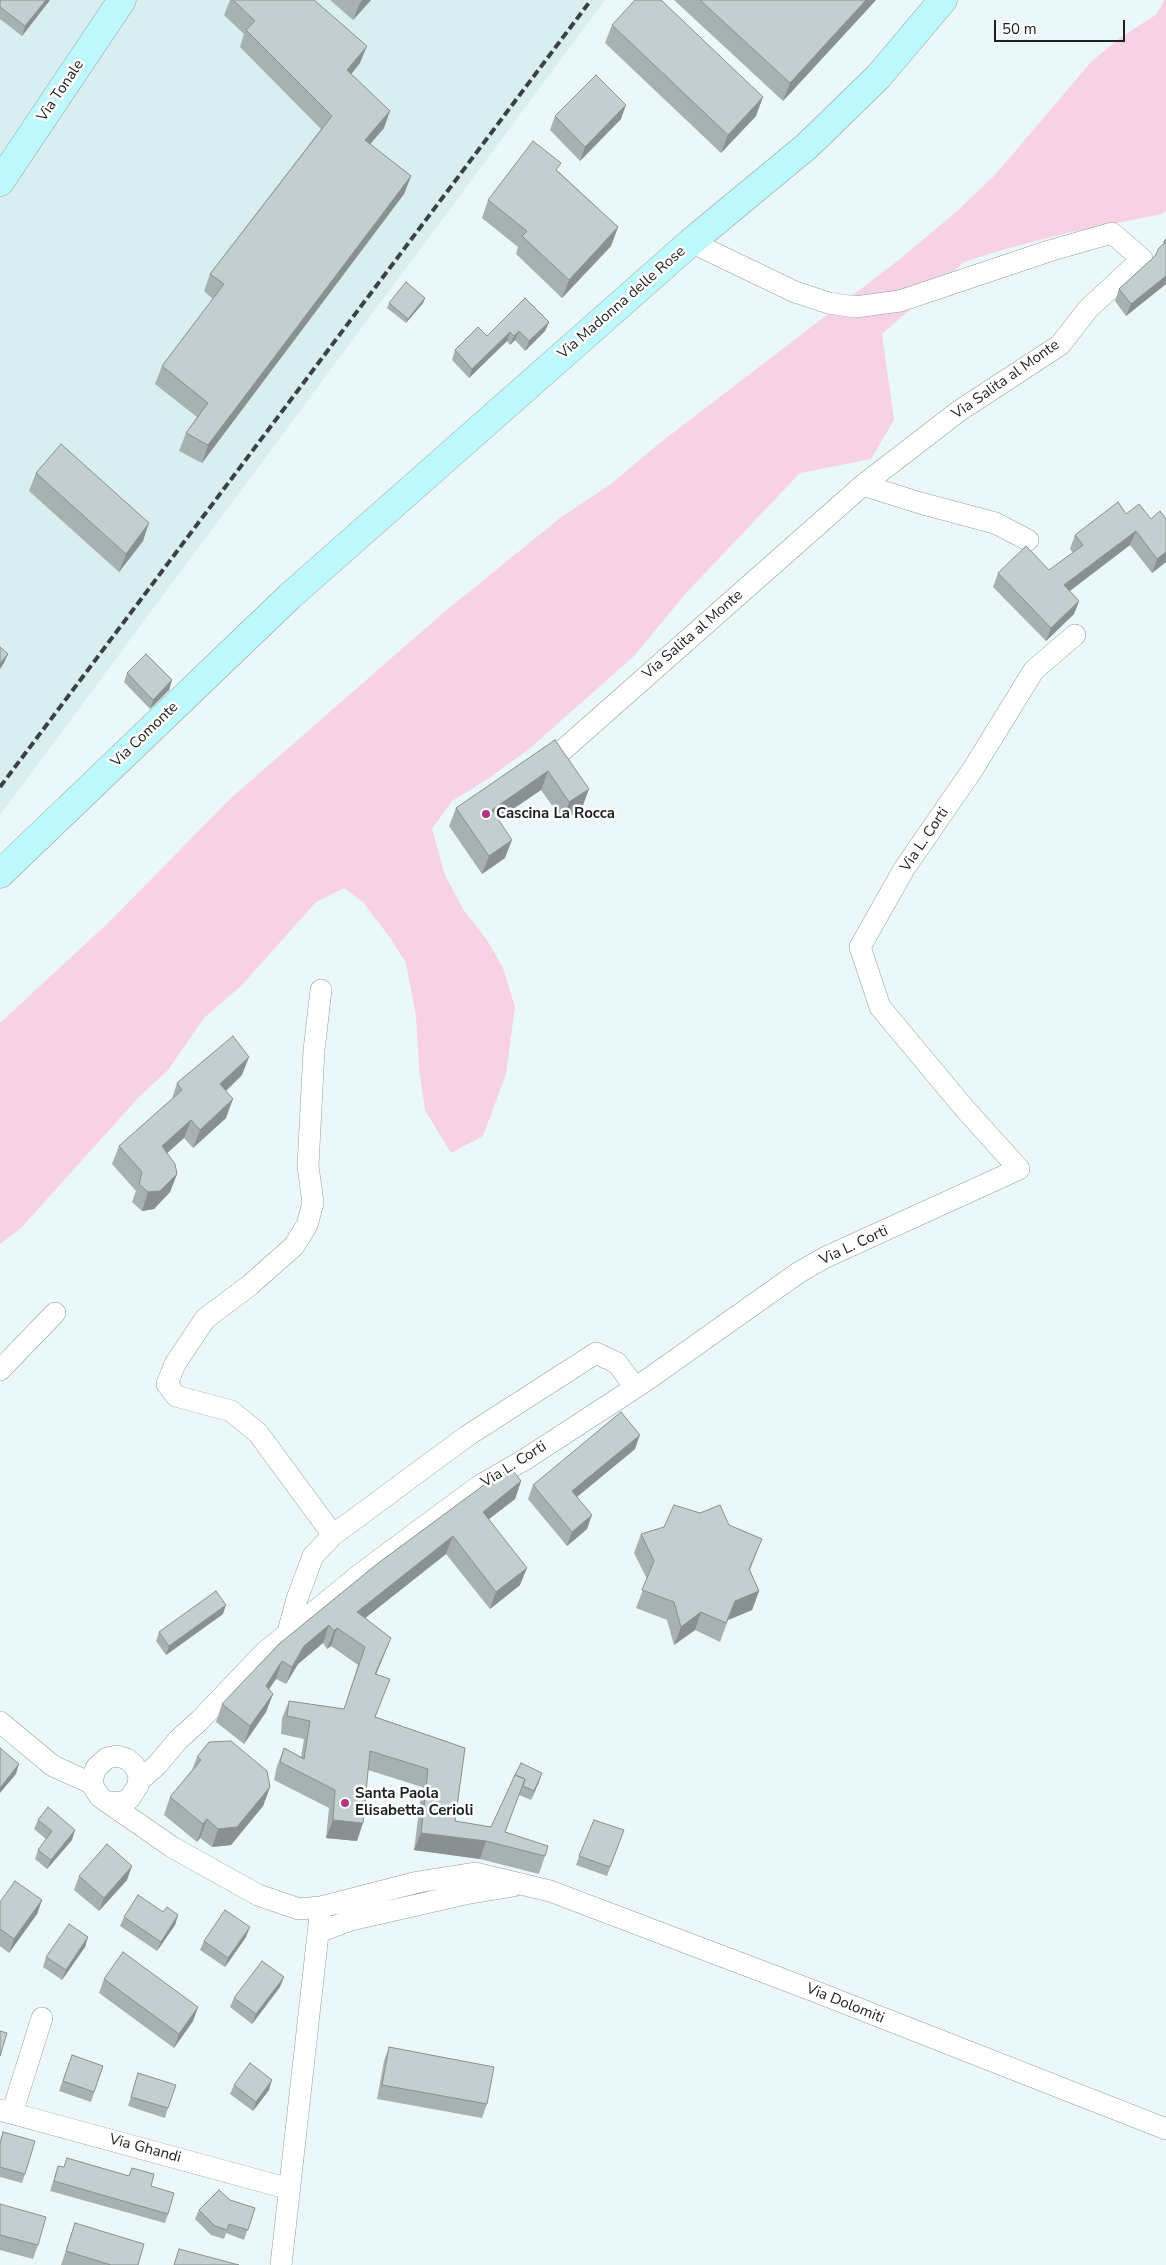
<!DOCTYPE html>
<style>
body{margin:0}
#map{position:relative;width:1166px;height:2265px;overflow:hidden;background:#ebf8f9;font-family:"Nunito Sans",sans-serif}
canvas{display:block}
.scale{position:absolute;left:994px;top:20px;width:131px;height:22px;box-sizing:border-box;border:2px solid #1c2021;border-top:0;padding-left:6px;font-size:15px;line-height:18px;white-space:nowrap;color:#1c2021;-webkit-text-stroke:4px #fff;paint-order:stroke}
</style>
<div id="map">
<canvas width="1166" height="2265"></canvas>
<div class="scale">50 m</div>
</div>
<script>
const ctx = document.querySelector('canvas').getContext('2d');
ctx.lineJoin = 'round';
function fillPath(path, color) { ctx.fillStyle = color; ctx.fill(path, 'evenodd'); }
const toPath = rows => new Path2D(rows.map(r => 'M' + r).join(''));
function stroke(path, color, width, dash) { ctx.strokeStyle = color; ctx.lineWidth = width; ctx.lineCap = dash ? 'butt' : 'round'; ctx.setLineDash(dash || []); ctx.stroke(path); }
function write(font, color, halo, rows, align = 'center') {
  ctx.font = font + ' "Nunito Sans",sans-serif'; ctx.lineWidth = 5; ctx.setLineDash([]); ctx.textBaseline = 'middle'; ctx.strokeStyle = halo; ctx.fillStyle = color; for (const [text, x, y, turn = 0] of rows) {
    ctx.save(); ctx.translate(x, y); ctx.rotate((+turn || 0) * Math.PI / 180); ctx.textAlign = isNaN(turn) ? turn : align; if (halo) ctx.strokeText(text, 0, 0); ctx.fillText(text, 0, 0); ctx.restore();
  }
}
const built = toPath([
 [0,0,605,0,0,815]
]);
const green = toPath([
 [1164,0,1166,0,1166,210,1162,214,1067,233,1002,250,964,262,882,334,894,420,871,459,800,473,686,593,634,656,528,750,486,780,452,801,432,829,445,875,463,909,487,940,503,968,515,1007,506,1074,483,1136,451,1153,425,1110,419,1068,416,1016,406,963,391,939,363,902,344,888,316,902,242,985,204,1018,168,1070,139,1097,20,1229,0,1244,0,1023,107,924,230,799,443,613,560,518,611,484,661,442,900,259,956,212,995,175,1091,62,1117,40,1157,14]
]);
const street = toPath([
 [863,485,920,503,995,523,1028,540],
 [563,750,863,485,959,411,1060,345,1088,309,1142,259,1112,233,1049,251,900,301,855,307,829,303,795,292,691,242],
 [321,990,314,1050,308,1166,313,1203,307,1225,294,1246,250,1285,205,1319,175,1364,167,1384,176,1396,231,1411,258,1433,333,1535],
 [0,1370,55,1313],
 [288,1632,297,1599,313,1556,333,1535,467,1436,596,1353,617,1363,635,1387],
 [0,1722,53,1766,93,1784],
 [139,1781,157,1765,178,1740,199,1721,264,1653,363,1572,479,1486,524,1460,644,1382,798,1273,824,1258,1019,1169,965,1109,880,1007,860,947,904,869,973,769,1034,670,1075,635],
 [110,1802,120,1803,129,1799,138,1786,139,1775,134,1765,127,1759,117,1756,107,1758,96,1768,92,1780,94,1788,100,1797,172,1847,258,1895,299,1909,321,1907,418,1882,475,1873,550,1891,819,1993,1166,2129],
 [319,1932,351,1920,465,1894,513,1886],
 [0,2110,290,2189],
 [12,2113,42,2018],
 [281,2265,321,1907]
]);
const secondary = toPath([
 [0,182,122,0],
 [0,874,290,596,691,242,807,146,878,77,943,0]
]);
const rail = toPath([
 [0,787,591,0]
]);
const wall = toPath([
 [0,0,50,0,22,36,0,19],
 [230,0,314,0,360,63,351,74,384,128,370,144,411,176,404,194,202,463,179,451,186,433,197,417,155,384,162,366,213,299,204,291,210,274,321,129,240,47,244,34,224,15],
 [330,0,371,0,353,20],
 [674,0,876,0,783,101],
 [612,25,756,116,721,153,605,43],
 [555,116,621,119,580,161,550,130],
 [558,171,618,227,611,246,562,298,516,254,518,247,482,218,488,200],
 [1166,239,1166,284,1126,316,1115,301,1119,289,1155,256,1163,244,1164,241],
 [425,298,423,303,406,323,387,308,389,303],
 [549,322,545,331,525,351,515,340,510,345,507,341,469,378,452,360,455,350,487,336],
 [36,473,143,541,119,572,29,491],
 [1126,514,1166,562,1152,573,1130,545,1070,591,1079,601,1074,614,1046,641,993,587,998,573,1049,570,1073,553,1070,549,1075,535],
 [127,673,172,680,169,690,150,709,124,682],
 [555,740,582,808,563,821,541,790,498,819,505,858,482,874,449,826,456,808],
 [242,1075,226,1091,226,1118,193,1148,184,1138,167,1153,177,1174,170,1192,154,1209,142,1211,132,1202,136,1191,112,1164,119,1146,172,1099,177,1083],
 [635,1449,577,1497,587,1529,567,1546,528,1499,533,1485],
 [521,1481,515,1499,489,1519,520,1585,490,1609,446,1554,365,1618,391,1638,376,1674,376,1717,465,1748,455,1821,491,1827,515,1775,539,1782,531,1800,519,1795,505,1832,545,1856,539,1874,480,1859,414,1850,422,1787,368,1770,357,1841,326,1838,329,1808,274,1780,277,1766,284,1748,301,1757,304,1739,281,1734,282,1718,289,1701,344,1709,358,1665,331,1646,327,1649,323,1643,298,1664,286,1684,276,1679,269,1689,273,1694,266,1712,244,1744,216,1722,222,1704],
 [729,1525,762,1539,750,1570,759,1591,752,1610,728,1620,720,1642,695,1630,674,1645,667,1620,636,1608,647,1579,634,1553,641,1534],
 [223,1614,166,1655,156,1641,159,1632],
 [197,1757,270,1787,263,1806,231,1845,212,1847,200,1838,197,1842,164,1815,170,1797,192,1770],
 [38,1820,72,1840,47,1869,35,1859,38,1850,46,1839,34,1829],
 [624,1830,607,1876,576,1865,579,1856],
 [79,1876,127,1880,99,1911,74,1890],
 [42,1900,37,1914,9,1953,0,1946,0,1902],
 [163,1912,178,1915,175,1925,157,1951,120,1926,124,1917],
 [88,1937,85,1947,62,1980,43,1967,46,1957],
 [246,1937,225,1967,200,1950,204,1941],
 [104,1979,198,2007,193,2021,174,2048,99,1993],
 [280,1987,252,2024,230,2007,234,1998],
 [389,2047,487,2104,482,2118,377,2099,384,2061],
 [72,2055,103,2066,91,2102,59,2091],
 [138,2073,168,2108,165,2118,128,2106],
 [234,2085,269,2090,253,2111,230,2094],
 [3,2132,25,2174,22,2183,0,2177,0,2142],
 [67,2158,129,2176,132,2168,151,2186,168,2214,165,2223,50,2191,58,2166,64,2167],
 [230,2200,255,2208,244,2240,226,2233,224,2239,211,2235,195,2219,199,2210],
 [0,2204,38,2245,33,2259,0,2250],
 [75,2223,138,2265,61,2265]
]);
const shadedWall = toPath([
 [46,0,50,0,22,36,25,26],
 [362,0,371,0,353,20,360,3],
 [866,0,876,0,783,101,790,83],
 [367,46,360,63,340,88,347,70],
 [763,97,756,116,721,153,728,135],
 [626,105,621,119,580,161,585,147],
 [390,111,384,128,358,158,365,140],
 [411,176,404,194,202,463,208,445],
 [618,227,611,246,562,298,569,280],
 [1166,276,1166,284,1126,316,1131,304],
 [425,298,423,303,406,323,408,319],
 [549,322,545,331,525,351,529,341],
 [519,331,515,340,510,345,514,336],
 [510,332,507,341,469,378,472,369],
 [149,523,143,541,119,572,126,554],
 [1136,531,1130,545,1059,599,1064,585],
 [1166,552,1166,562,1152,573,1157,559],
 [1079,601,1074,614,1046,641,1051,628],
 [8,654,4,663,0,669,0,663],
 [172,680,169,690,150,709,153,700],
 [548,771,541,790,485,828,492,810],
 [589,789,582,808,563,821,569,802],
 [512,840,505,858,482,874,489,856],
 [249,1057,242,1075,213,1103,220,1084],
 [233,1099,226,1118,193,1148,200,1130],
 [191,1120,184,1138,155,1164,162,1146],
 [177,1174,170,1192,154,1209,142,1211,148,1192],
 [640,1435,635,1449,567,1505,572,1491],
 [521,1481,515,1499,476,1529,483,1512],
 [592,1515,587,1529,567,1546,572,1532],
 [453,1536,446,1554,350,1630,357,1612],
 [527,1568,520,1585,490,1609,496,1592],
 [759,1591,752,1610,728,1620,720,1642,735,1601],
 [226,1605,223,1614,166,1655,169,1646],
 [701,1612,695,1630,674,1645,681,1627],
 [329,1625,323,1643,298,1664,286,1684,292,1667,304,1646],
 [337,1628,331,1646,327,1649,334,1631],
 [391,1638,384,1655,369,1692,375,1674],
 [282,1661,276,1679,259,1704,266,1686],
 [273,1694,266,1712,244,1744,250,1726],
 [19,1764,16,1774,0,1793,0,1788],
 [542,1773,539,1782,531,1800,534,1791],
 [270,1787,263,1806,231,1845,212,1847,218,1829],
 [207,1819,200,1838,197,1842,203,1824],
 [333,1820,363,1823,357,1841,326,1838],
 [75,1830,72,1840,47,1869,51,1860],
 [421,1833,486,1841,480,1859,414,1850],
 [132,1866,127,1880,99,1911,104,1898],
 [42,1900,37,1914,9,1953,14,1939],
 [178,1915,175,1925,157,1951,161,1942],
 [250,1927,246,1937,225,1967,228,1958],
 [88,1937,85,1947,62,1980,66,1970],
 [284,1977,280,1987,252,2024,256,2014],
 [198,2007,193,2021,174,2048,179,2034],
 [272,2080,269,2090,253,2111,256,2102]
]);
const building = toPath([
 [0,0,46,0,25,26,0,7,0,0],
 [233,0,314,0,367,46,347,70,390,111,365,140,411,176,208,445,186,433,208,403,162,366,224,284,210,274,332,116,246,30,255,21,233,0],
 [635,0,661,0,763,97,728,135,612,25,635,0],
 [700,0,866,0,790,83,700,0],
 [596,75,626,105,585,147,555,116,596,75],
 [533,141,561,163,556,170,618,227,569,280,522,236,527,231,488,200,533,141],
 [1166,239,1166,276,1131,304,1119,289,1155,256,1159,248,1165,243,1164,241,1166,239],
 [406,282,425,298,408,319,389,303,406,282],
 [525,298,549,322,529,341,519,331,514,336,510,332,472,369,455,350,478,327,487,336,525,298],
 [61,444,149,523,126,554,36,473,61,444],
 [1118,502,1126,514,1139,504,1151,519,1160,511,1166,519,1166,552,1157,559,1136,531,1064,585,1079,601,1051,628,998,573,1026,546,1049,570,1083,545,1075,535,1118,502],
 [0,647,8,654,0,663,0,647],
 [146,654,172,680,153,700,127,673,146,654],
 [555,740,589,789,569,802,548,771,492,810,512,840,489,856,456,808,555,740],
 [233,1036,249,1057,220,1084,233,1099,200,1130,191,1120,162,1146,175,1164,177,1174,160,1191,148,1192,139,1184,142,1172,119,1146,182,1090,177,1083,233,1036],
 [621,1412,640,1435,572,1491,592,1515,572,1532,533,1485,621,1412],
 [511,1468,521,1481,483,1512,527,1568,496,1592,453,1536,357,1612,391,1638,375,1674,390,1679,375,1717,465,1748,455,1821,491,1827,515,1775,525,1779,505,1832,548,1846,545,1856,486,1841,421,1833,428,1769,370,1751,363,1823,333,1820,335,1790,280,1762,284,1748,304,1759,310,1721,287,1716,289,1701,344,1709,365,1647,337,1628,334,1631,329,1625,304,1646,292,1667,282,1661,266,1686,273,1694,250,1726,222,1704,279,1644,377,1564,492,1479,511,1468],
 [674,1505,700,1513,720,1505,729,1525,762,1539,749,1569,759,1591,735,1601,726,1623,701,1612,681,1627,674,1602,642,1590,654,1561,641,1534,664,1527,674,1505],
 [216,1591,226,1605,169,1646,159,1632,216,1591],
 [231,1741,267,1771,270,1787,237,1827,218,1829,207,1819,203,1824,170,1797,201,1760,197,1757,209,1742,231,1741],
 [0,1748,19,1764,0,1788,0,1748],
 [521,1763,542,1773,534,1791,523,1786,525,1779,515,1775,521,1763],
 [48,1807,75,1830,51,1860,38,1850,52,1831,38,1820,48,1807],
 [594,1820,624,1830,610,1867,579,1856,594,1820],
 [107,1844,132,1866,104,1898,79,1876,107,1844],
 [15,1881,42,1900,14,1939,0,1929,0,1902,15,1881],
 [138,1895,163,1912,167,1907,178,1915,161,1942,124,1917,138,1895],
 [225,1910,250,1927,228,1958,204,1941,225,1910],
 [69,1924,88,1937,66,1970,46,1957,69,1924],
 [123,1952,198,2007,179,2034,104,1979,123,1952],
 [262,1961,284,1977,256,2014,234,1998,262,1961],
 [0,2031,7,2033,0,2056,0,2031],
 [389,2047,494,2067,487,2104,382,2085,389,2047],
 [72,2055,103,2066,94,2092,63,2081,72,2055],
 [250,2063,272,2080,256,2102,234,2085,250,2063],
 [138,2073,176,2085,168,2108,131,2097,138,2073],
 [3,2132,35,2141,25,2174,0,2167,0,2144,3,2132],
 [67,2158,129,2176,132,2168,154,2174,151,2186,174,2193,168,2214,54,2181,58,2166,64,2167,67,2158],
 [219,2190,230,2200,255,2208,248,2230,229,2224,227,2230,215,2226,199,2210,219,2190],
 [0,2204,46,2217,38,2245,0,2235,0,2204],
 [75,2223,144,2244,138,2265,111,2265,66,2251,75,2223],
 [179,2249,239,2265,174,2265,179,2249]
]);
const markers = [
 [486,814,5,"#b13483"],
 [345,1803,5,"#b13483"]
];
const streetNames = [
 ["Via Tonale",61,91,-56],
 ["Via Madonna delle Rose",622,303,-41],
 ["Via Salita al Monte",1006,380,-35],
 ["Via Salita al Monte",693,635,-41],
 ["Via Comonte",145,735,-44],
 ["Via L. Corti",925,840,-56],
 ["Via L. Corti",854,1246,-25],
 ["Via L. Corti",514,1465,-32],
 ["Via Dolomiti",845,2004,22],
 ["Via Ghandi",145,2149,15]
];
const poiNames = [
 ["Cascina La Rocca",496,814],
 ["Santa Paola",355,1794],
 ["Elisabetta Cerioli",355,1811]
];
fillPath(built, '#d8eef0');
fillPath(green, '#f7d2e5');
stroke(street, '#929d9f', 22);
stroke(secondary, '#929d9f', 29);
stroke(street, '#fff', 21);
stroke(secondary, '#bdf8fc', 28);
stroke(rail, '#3b4142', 4, [8, 4]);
fillPath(wall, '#a7b1b2');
fillPath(shadedWall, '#889091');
fillPath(building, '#c2cecf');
stroke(building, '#889091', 1);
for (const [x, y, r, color] of markers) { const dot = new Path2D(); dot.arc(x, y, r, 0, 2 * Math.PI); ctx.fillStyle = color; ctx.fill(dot); stroke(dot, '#fff', 2); }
write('15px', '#1c2021', '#fff', streetNames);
write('bold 15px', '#1c2021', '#fff', poiNames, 'left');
</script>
